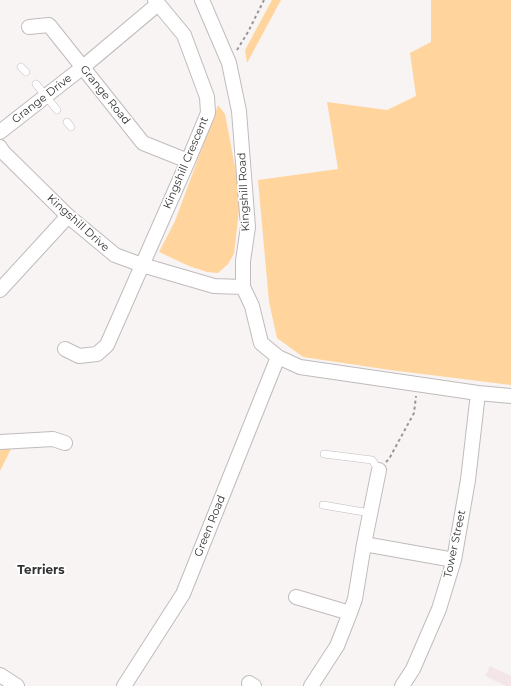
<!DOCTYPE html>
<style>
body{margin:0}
canvas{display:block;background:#f8f4f4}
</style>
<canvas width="511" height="686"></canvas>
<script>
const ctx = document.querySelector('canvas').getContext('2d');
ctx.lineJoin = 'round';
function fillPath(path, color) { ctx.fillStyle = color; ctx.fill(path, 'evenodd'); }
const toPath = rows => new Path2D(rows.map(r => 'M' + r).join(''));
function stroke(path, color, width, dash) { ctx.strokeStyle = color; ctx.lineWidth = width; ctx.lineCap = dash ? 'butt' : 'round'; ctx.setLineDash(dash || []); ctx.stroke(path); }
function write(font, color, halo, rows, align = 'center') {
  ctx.font = font + ' Montserrat,sans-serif'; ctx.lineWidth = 3.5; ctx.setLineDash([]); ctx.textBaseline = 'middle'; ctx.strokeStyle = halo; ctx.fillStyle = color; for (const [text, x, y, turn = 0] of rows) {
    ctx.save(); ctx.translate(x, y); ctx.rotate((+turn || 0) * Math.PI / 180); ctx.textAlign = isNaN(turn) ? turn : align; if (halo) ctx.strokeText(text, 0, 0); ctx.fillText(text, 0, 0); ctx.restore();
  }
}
const built = toPath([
 [490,666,511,676,511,686,506,686,485,676]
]);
const green = toPath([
 [272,0,281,0,247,63,245,50],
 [431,0,511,0,511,385,390,370,303,357,277,338,269,302,258,180,338,169,327,102,387,110,416,96,410,53,431,42],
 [218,105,225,114,239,188,239,210,234,254,228,264,218,273,207,272,189,266,159,252,175,221],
 [12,447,0,471,0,451,1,449]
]);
const path = toPath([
 [237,50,248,32,264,0],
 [386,462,389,459,414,413,416,396]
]);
const service = toPath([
 [21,67,26,72],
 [36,84,57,110],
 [67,122,71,127],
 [324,454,372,460,379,470],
 [323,505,370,513]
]);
const minor = toPath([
 [202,0,229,63,239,111,248,227,243,261,243,287,252,306,261,343,278,357,300,367,478,393,511,396],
 [29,27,49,25,143,143,188,161],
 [0,132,83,67,158,4],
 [0,147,3,152,68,216,115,255,142,265,214,286,243,287],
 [0,290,68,216],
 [65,349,79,356,97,354,107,345,188,161,208,113,207,97,184,35,155,0],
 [0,442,53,439,65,443],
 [364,544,454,560],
 [296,597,350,613],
 [0,675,17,686],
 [249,683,254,686],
 [124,686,183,594,278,357],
 [311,686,337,646,350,613,355,599,364,544,379,470],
 [402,686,413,669,439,609,454,560,468,480,478,393]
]);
const streetNames = [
 ["Grange Road",105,95,51],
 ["Grange Drive",42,99,-38],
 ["Kingshill Crescent",186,163,-67],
 ["Kingshill Road",244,192,-93],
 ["Kingshill Drive",78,223,42],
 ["Green Road",210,526,-68],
 ["Tower Street",455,544,-78]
];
const neighbourhoodNames = [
 ["Terriers",41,570]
];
fillPath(built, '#f4e6e8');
fillPath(green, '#ffd59d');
stroke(service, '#c0bbbc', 8);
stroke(minor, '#c0bbbc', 16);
stroke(path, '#999696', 2, [3, 3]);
stroke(service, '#fff', 7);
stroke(minor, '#fff', 14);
write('11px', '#343333', '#fff', streetNames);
write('bold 12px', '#343333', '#fff', neighbourhoodNames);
</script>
